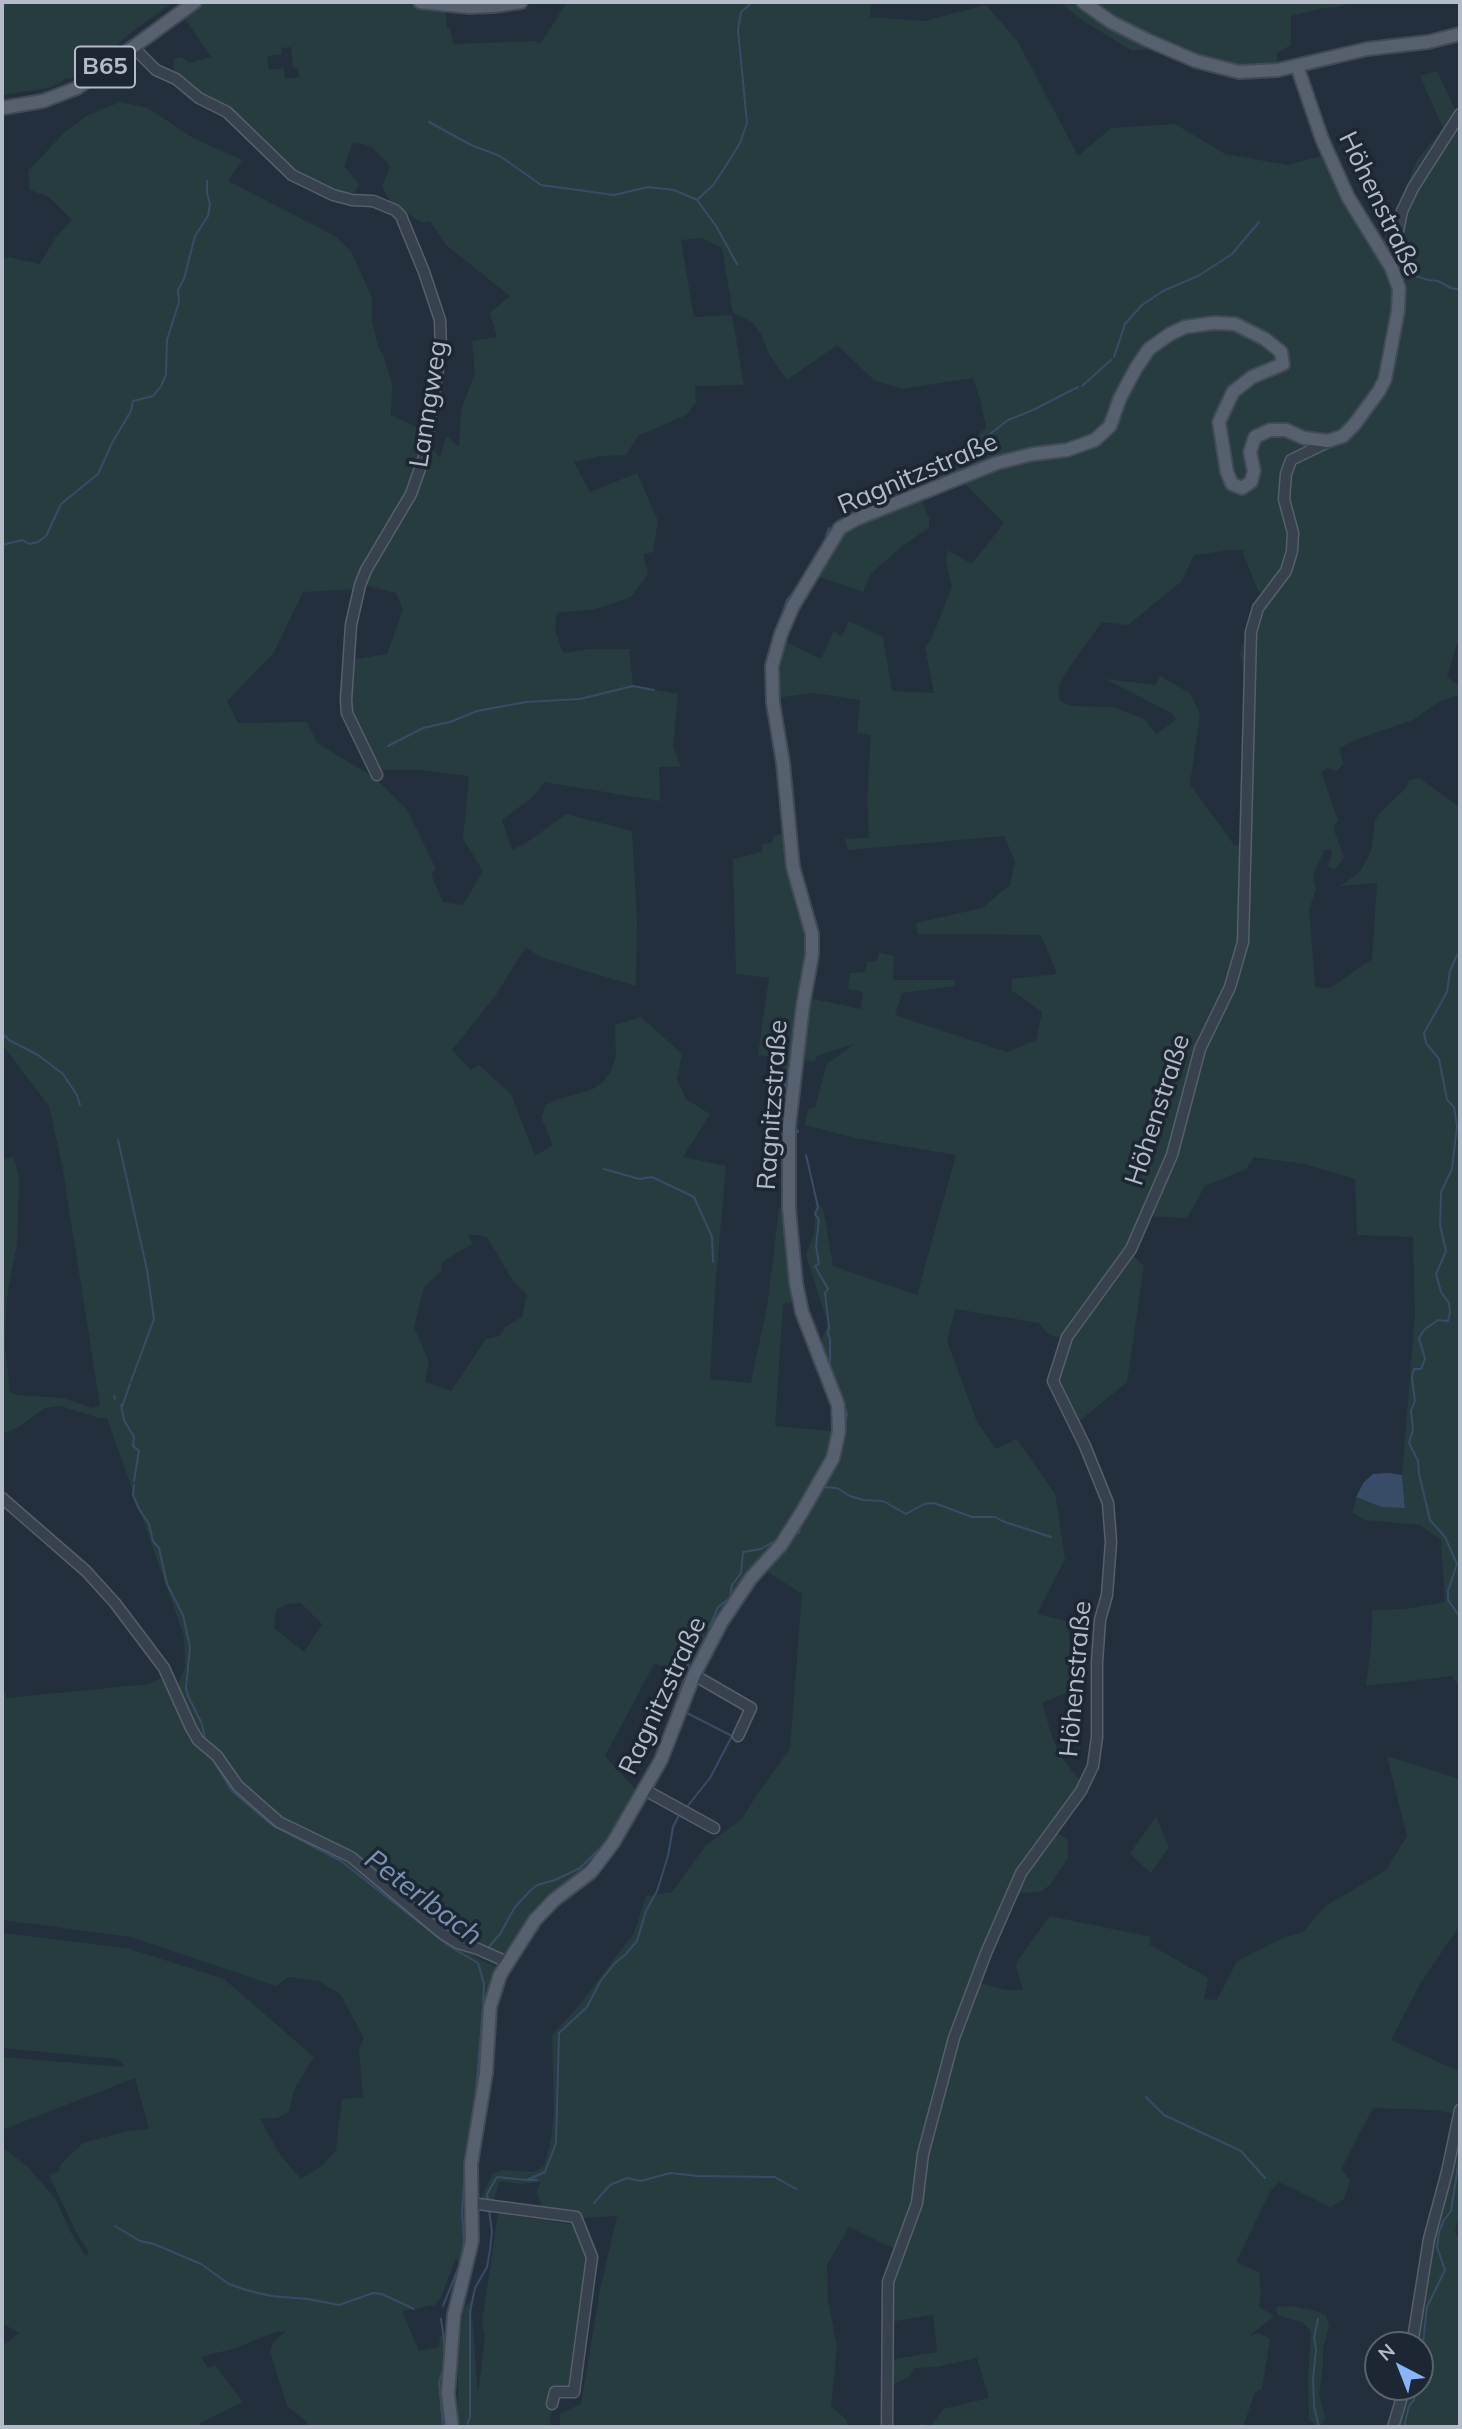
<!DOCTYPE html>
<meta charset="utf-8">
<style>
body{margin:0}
#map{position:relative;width:1462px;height:2429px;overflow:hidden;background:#242f3e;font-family:Mulish,sans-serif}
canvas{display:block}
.frame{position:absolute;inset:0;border:4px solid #b4bcc9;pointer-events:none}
.north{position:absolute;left:1364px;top:2331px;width:70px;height:70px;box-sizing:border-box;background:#1d2633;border:2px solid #59626f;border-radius:50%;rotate:318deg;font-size:19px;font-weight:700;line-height:28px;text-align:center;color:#b4bcc9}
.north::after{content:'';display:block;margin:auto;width:24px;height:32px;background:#8ab4f8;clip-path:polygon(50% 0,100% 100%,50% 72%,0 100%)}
</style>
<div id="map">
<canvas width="1462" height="2429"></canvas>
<div class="frame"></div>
<div class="north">N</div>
</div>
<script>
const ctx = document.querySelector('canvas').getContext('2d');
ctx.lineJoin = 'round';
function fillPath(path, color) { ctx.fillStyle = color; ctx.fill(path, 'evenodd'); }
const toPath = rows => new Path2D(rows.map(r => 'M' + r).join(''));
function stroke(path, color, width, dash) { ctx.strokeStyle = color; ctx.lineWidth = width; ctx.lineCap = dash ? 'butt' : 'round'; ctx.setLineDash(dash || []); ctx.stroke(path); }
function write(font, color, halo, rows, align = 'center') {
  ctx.font = font + ' Mulish,sans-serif'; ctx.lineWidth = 7; ctx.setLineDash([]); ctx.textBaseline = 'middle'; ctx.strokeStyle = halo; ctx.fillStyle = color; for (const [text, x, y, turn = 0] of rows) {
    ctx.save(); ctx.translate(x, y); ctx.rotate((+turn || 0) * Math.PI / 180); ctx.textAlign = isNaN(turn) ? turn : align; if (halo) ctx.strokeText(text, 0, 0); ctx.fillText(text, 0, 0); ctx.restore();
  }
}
const green = toPath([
 [2,2,174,2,137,28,80,75,71,79,66,78,59,84,48,88,2,95],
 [204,2,396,2,445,9,447,29,450,28,453,44,535,41,541,43,567,2,871,2,870,17,924,21,986,5,1018,42,1078,156,1111,128,1175,124,1225,154,1288,165,1321,156,1342,197,1380,257,1393,287,1396,298,1395,311,1383,367,1403,313,1398,272,1384,241,1417,160,1443,128,1420,76,1437,71,1460,120,1460,634,1447,677,1460,687,1460,692,1459,695,1440,701,1413,720,1360,738,1339,748,1343,764,1337,771,1327,768,1321,772,1338,820,1333,827,1344,857,1335,869,1328,867,1332,853,1331,849,1324,850,1313,876,1316,890,1309,909,1315,987,1330,988,1372,959,1377,883,1340,886,1360,872,1371,851,1375,820,1380,813,1406,788,1409,780,1419,778,1460,808,1460,1688,1452,1676,1366,1686,1371,1647,1372,1610,1406,1609,1445,1602,1441,1540,1420,1525,1365,1520,1353,1513,1356,1497,1381,1507,1405,1507,1402,1475,1415,1314,1413,1237,1357,1235,1355,1179,1304,1164,1254,1157,1246,1169,1205,1186,1187,1218,1145,1216,1134,1231,1127,1250,1144,1266,1127,1382,1072,1427,1049,1379,1061,1338,1049,1335,1039,1323,955,1309,947,1341,977,1422,996,1449,1017,1439,1055,1494,1065,1559,1037,1614,1067,1621,1070,1644,1075,1649,1080,1687,1042,1703,1052,1737,1062,1758,1086,1788,1053,1830,1068,1840,1068,1858,1050,1885,1040,1892,1016,1893,980,1983,1005,1990,1023,1990,1016,1965,1018,1960,1050,1916,1151,1937,1149,1944,1208,1978,1204,1999,1217,2000,1237,1961,1285,1937,1303,1932,1324,1907,1386,1870,1407,1836,1387,1756,1460,1779,1460,1925,1420,1984,1391,2040,1460,2072,1460,2211,1455,2232,1460,2240,1460,2427,1397,2427,1409,2387,1420,2387,1420,2345,1417,2345,1428,2229,1446,2166,1457,2114,1434,2110,1373,2108,1341,2169,1350,2180,1344,2199,1331,2207,1279,2182,1270,2192,1236,2262,1259,2272,1261,2291,1259,2307,1274,2316,1249,2336,1258,2333,1270,2339,1262,2389,1255,2392,1243,2427,920,2427,921,2423,930,2427,943,2409,989,2398,977,2358,936,2367,914,2368,910,2376,890,2386,889,2360,937,2352,933,2315,890,2322,892,2283,903,2253,849,2227,827,2265,828,2299,837,2347,831,2406,847,2420,847,2427,560,2427,560,2414,581,2404,600,2290,617,2216,581,2218,575,2217,575,2212,542,2207,536,2192,541,2182,521,2184,500,2181,493,2201,481,2198,493,2173,504,2170,534,2172,544,2166,551,2140,554,2111,552,2035,580,2004,634,1933,646,1896,672,1892,705,1846,742,1819,756,1796,790,1749,802,1594,763,1569,720,1631,698,1676,654,1664,605,1756,636,1790,644,1802,617,1846,580,1878,555,1895,508,1952,502,1954,444,1935,481,1960,497,1967,487,1991,479,2087,467,2158,468,2238,462,2269,456,2258,441,2297,435,2305,402,2311,419,2351,439,2347,440,2336,448,2334,445,2397,447,2427,306,2427,307,2422,287,2406,270,2351,274,2341,286,2331,275,2332,236,2348,201,2357,208,2368,215,2365,243,2402,200,2423,200,2427,2,2427,2,2346,19,2333,2,2323,2,2147,29,2168,56,2200,70,2231,86,2256,89,2253,77,2234,49,2175,59,2171,60,2165,83,2143,127,2131,149,2129,135,2078,2,2130,2,2057,125,2067,118,2059,2,2048,2,1933,127,1948,224,1979,314,2057,294,2090,289,2112,277,2118,260,2119,281,2156,301,2179,323,2165,336,2150,342,2099,363,2097,359,2049,364,2038,340,1994,319,1981,288,1977,276,1986,131,1937,2,1920,2,1684,7,1698,149,1684,161,1678,171,1684,176,1705,193,1740,200,1734,190,1719,177,1687,185,1667,184,1636,107,1418,99,1418,60,1406,45,1408,17,1428,2,1434,2,1160,14,1157,19,1178,17,1244,8,1289,6,1313,5,1346,10,1392,17,1395,63,1398,93,1408,100,1405,62,1165,49,1106,2,1044,2,260,8,257,40,264,56,237,72,220,49,197,30,190,28,171,65,132,86,116,120,102,148,108,193,138,242,160,228,181,335,236,351,251,372,298,372,321,378,346,384,357,392,384,391,415,420,429,440,458,446,436,459,447,461,410,475,373,472,341,497,337,490,313,510,296,446,245,430,221,422,223,392,204,382,187,390,166,371,146,353,142,344,166,359,184,354,193,334,192,291,172,226,108,201,97,173,73,174,59,182,57,189,63,211,57,183,16],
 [291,47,293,68,298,68,299,77,285,79,284,68,269,70,267,56,282,54,281,48],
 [702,238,722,248,733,313,752,322,761,334,770,356,787,380,837,345,874,380,901,389,973,378,981,402,986,428,953,457,892,487,880,499,847,514,849,518,892,502,904,500,856,519,840,528,808,573,863,592,871,574,902,546,929,528,929,518,921,499,964,483,1004,523,972,564,948,550,946,561,952,587,931,640,925,647,934,693,892,691,883,637,849,621,842,636,834,631,821,659,782,640,777,669,776,698,814,693,860,700,857,733,871,735,867,799,869,838,845,839,848,850,1004,836,1015,861,1010,885,982,908,916,923,918,934,1041,935,1057,974,1012,979,1011,990,1042,1012,1036,1040,1007,1052,895,1015,902,993,955,986,955,980,893,980,894,956,879,953,877,961,867,962,865,972,850,973,848,989,863,992,861,1009,809,998,816,933,802,891,794,830,773,836,773,842,762,844,762,852,733,859,736,974,769,978,758,1055,779,1058,776,1110,787,1110,795,1059,815,1062,816,1056,854,1044,827,1064,815,1107,808,1109,805,1125,855,1138,956,1155,917,1295,833,1266,823,1209,816,1201,814,1233,806,1255,828,1324,820,1343,847,1414,842,1432,775,1426,783,1304,802,1300,795,1217,779,1208,768,1301,751,1383,710,1379,715,1289,726,1166,683,1157,710,1114,686,1099,677,1080,682,1054,641,1017,615,1025,616,1057,611,1071,603,1082,593,1089,559,1099,546,1105,541,1117,553,1145,535,1156,511,1094,479,1065,471,1070,452,1050,496,995,526,947,540,957,636,986,637,920,632,831,566,814,529,841,512,850,502,820,534,796,544,782,660,801,659,767,681,767,673,746,678,694,633,686,629,649,590,649,563,653,555,630,557,613,596,609,631,597,648,574,643,554,653,552,658,521,637,473,590,492,574,462,601,456,626,455,638,436,686,415,696,403,695,386,744,385,732,315,694,317,681,240],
 [1232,550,1244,550,1243,553,1258,591,1265,595,1251,617,1240,653,1251,708,1249,846,1234,845,1190,784,1200,715,1190,693,1160,676,1155,685,1106,679,1173,714,1176,720,1156,734,1144,719,1113,707,1071,706,1060,701,1058,689,1066,672,1102,622,1128,625,1182,581,1194,555],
 [367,586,396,593,403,610,387,654,344,661,339,694,378,770,419,770,469,776,463,839,483,871,463,905,443,902,431,874,436,869,406,808,375,778,317,743,307,722,238,723,227,701,273,654,303,592,358,589],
 [468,1234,487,1237,513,1281,527,1294,522,1317,505,1327,500,1336,486,1339,451,1391,425,1382,429,1362,414,1327,424,1287,441,1272,442,1262,472,1244],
 [301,1603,322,1624,304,1652,274,1628,276,1610,287,1604],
 [1059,2,1075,2,1094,18,1146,46,1145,50,1131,50,1085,22],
 [1103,2,1354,2,1338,7,1324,8,1291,16,1291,45,1277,53,1277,65,1259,68,1223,66,1178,49,1115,19,1099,6],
 [1156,1816,1169,1847,1151,1873,1130,1854],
 [498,2213,576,2225,590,2252,574,2392,555,2393,552,2404,550,2427,461,2427,458,2419,458,2361,464,2307,471,2301,478,2396,485,2336,482,2323],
 [1292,2306,1316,2311,1326,2315,1329,2327,1323,2348,1323,2366,1319,2394,1325,2418,1320,2427,1309,2420,1308,2377,1311,2331,1302,2322,1279,2316,1277,2312,1276,2307]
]);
const water = toPath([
 [1389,1473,1402,1475,1405,1508,1381,1507,1356,1497,1364,1482,1373,1474]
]);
const stream = toPath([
 [429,122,471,145,500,156,541,185,614,195,648,187,674,190,697,200,716,226,737,264],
 [698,199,714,184,727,164,740,143,747,123,738,30,741,12,753,2],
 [1416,276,1428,280,1438,281,1451,288,1460,290],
 [1114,357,1125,324,1142,305,1163,291,1198,276,1232,254,1259,222],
 [1082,386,1111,360],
 [877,504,883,501,885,492,933,472,958,459,1008,420,1031,411,1078,387],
 [826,536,829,528],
 [2,545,22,540,29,544,38,542,46,536,61,504,98,474,112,443,131,411,133,401,153,396,161,386,166,375,167,340,179,302,178,290,184,279,195,236,208,216,210,204,207,193,207,181],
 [782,615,787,600,796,589],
 [388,746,423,728,450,722,477,711,526,702,580,699,633,686,654,690],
 [784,834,787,863],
 [797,902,800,914],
 [1460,953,1456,957,1450,971,1447,992,1424,1033,1426,1043,1439,1059,1447,1100,1454,1107,1457,1126,1452,1169,1441,1192,1440,1225,1446,1251,1436,1274,1441,1292,1449,1303,1450,1312,1448,1321,1438,1320,1424,1330,1419,1338,1425,1359,1421,1369,1414,1369,1412,1378,1415,1401,1411,1411,1413,1430,1409,1443,1418,1461,1419,1474,1430,1520,1445,1537,1457,1564,1448,1591,1448,1600,1460,1617],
 [2,1033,9,1040,38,1055,63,1074,77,1095,80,1105],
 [784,1109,784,1090,791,1057],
 [794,1124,798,1132],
 [118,1140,147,1270,154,1319,131,1381],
 [806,1155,818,1207,815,1214,819,1220,816,1246,819,1264,815,1266,828,1289,825,1293,829,1327,828,1334,830,1339,830,1368],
 [604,1169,639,1179,652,1177,694,1197,712,1237,713,1262],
 [114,1396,115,1399],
 [121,1405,124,1420,134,1437,133,1446,139,1451,134,1481],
 [844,1406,847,1414,845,1424],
 [122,1407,130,1384],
 [134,1485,133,1495,139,1509,149,1524,153,1541,159,1548,167,1584,183,1615,190,1647,186,1688,188,1696,202,1724,205,1739],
 [823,1487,837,1488,850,1496,863,1500,883,1501,906,1514,924,1504,934,1503,972,1517,995,1517,1002,1521,1051,1537],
 [797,1533,799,1533,801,1524],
 [677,1705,680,1688,688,1672,688,1659,704,1629,710,1626,718,1607,730,1598,732,1585,741,1573,743,1552,761,1549,778,1539],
 [209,1754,232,1791,272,1825,341,1861,449,1946,478,1963,484,1984,483,2007,475,2103,465,2162],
 [686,1808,710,1778,732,1736,687,1713],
 [488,1948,500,1934,515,1907,529,1892,537,1885,555,1880,580,1868,608,1840],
 [1146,2097,1164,2115,1241,2151,1265,2178],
 [528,2180,537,2180],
 [488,2201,487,2194,497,2177,527,2180,545,2172,556,2143,559,2033,587,2007,600,1982,614,1964,626,1954,637,1941,646,1911,657,1891,668,1856,673,1827,679,1815],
 [594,2203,610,2185,627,2178,641,2181,670,2173,698,2176,775,2177,796,2189],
 [115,2226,140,2241,154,2244,201,2264,229,2284,246,2290,271,2296,308,2299,339,2305,373,2293,382,2294,414,2309],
 [443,2306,461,2261,464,2240,462,2213,465,2168],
 [441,2319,444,2340,444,2363],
 [1318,2319,1314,2338,1316,2349,1313,2379,1314,2407,1319,2427],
 [1420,2371,1427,2307,1445,2270,1437,2247,1439,2232,1444,2220,1451,2211,1460,2153],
 [443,2427,439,2382,444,2368],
 [469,2427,467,2425,470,2417,470,2312,475,2288,487,2267,490,2250,492,2232,489,2210],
 [1404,2427,1409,2406,1414,2400,1417,2387]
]);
const minor = toPath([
 [132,46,156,70,176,79,199,98,227,112,292,175,333,195,352,200,373,201,395,210,401,216,424,272,440,320,441,350,424,457,411,494,366,570,360,585,351,625,346,700,347,713,377,775],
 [1391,267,1402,211,1413,188,1460,114],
 [2,1498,86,1571,115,1603,164,1668,191,1728,198,1740,217,1756,238,1786,279,1822,351,1857,443,1934,458,1943,478,1949,507,1962],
 [694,1675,751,1708,738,1736],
 [645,1790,714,1828],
 [471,2203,576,2217,592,2257,574,2392,555,2392,552,2404],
 [1412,2345,1429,2239,1447,2172,1460,2110],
 [887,2427,888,2282,917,2203,923,2154,954,2038,986,1953,1021,1873,1081,1791,1093,1766,1097,1737,1097,1662,1100,1620,1107,1595,1111,1542,1108,1503,1085,1446,1053,1381,1067,1337,1131,1249,1172,1155,1200,1049,1230,987,1243,942,1251,632,1258,608,1286,571,1292,551,1293,533,1284,499,1286,474,1291,460,1328,442],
 [1393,2427,1405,2387]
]);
const major = toPath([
 [420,2,469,7,494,6,521,2],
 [1083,2,1111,22,1147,40,1196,61,1239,72,1278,70,1367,49,1428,42,1460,34],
 [2,108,43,101,77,88,195,2],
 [452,2427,448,2394,454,2315,472,2241,471,2164,486,2073,490,2007,500,1975,535,1920,554,1900,591,1872,613,1843,661,1760,694,1675,721,1623,751,1578,781,1545,802,1512,833,1458,839,1431,838,1405,802,1312,796,1283,789,1209,789,1126,803,1005,812,955,812,934,793,867,783,763,773,703,772,666,781,634,793,606,840,528,856,519,997,463,1033,454,1067,450,1095,440,1110,426,1120,398,1136,368,1149,349,1170,334,1185,327,1214,323,1235,324,1265,339,1281,352,1283,364,1252,377,1233,392,1219,422,1227,472,1232,484,1242,488,1251,482,1254,471,1250,452,1255,437,1270,430,1286,430,1304,438,1328,441,1343,436,1354,425,1379,391,1385,379,1398,311,1399,288,1391,267,1348,197,1322,139,1297,66]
]);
const shields = [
 [105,67,60]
];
const shieldNames = [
 ["B65",105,67]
];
const streetNames = [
 ["Höhenstraße",1380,204,64],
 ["Lanngweg",429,404,-81],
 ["Ragnitzstraße",918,474,-23],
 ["Ragnitzstraße",773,1105,-86],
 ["Höhenstraße",1158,1110,-72],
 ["Höhenstraße",1076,1679,-85],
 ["Ragnitzstraße",663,1696,-65]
];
const waterNames = [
 ["Peterlbach",423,1898,37]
];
fillPath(green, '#263c3f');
fillPath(water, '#394c67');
stroke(stream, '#394c67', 2);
stroke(minor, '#565f6c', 13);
stroke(major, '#414a57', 16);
stroke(minor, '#38414e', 10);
stroke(major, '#56606e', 12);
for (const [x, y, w] of shields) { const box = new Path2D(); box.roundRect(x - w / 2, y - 20.5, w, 41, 5); ctx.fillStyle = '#1d2633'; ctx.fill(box); stroke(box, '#b4bcc9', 2); }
write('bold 24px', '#b4bcc9', null, shieldNames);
write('26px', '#b4bcc9', '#1d2633', streetNames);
write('italic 28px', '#7c92b1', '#1d2633', waterNames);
</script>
